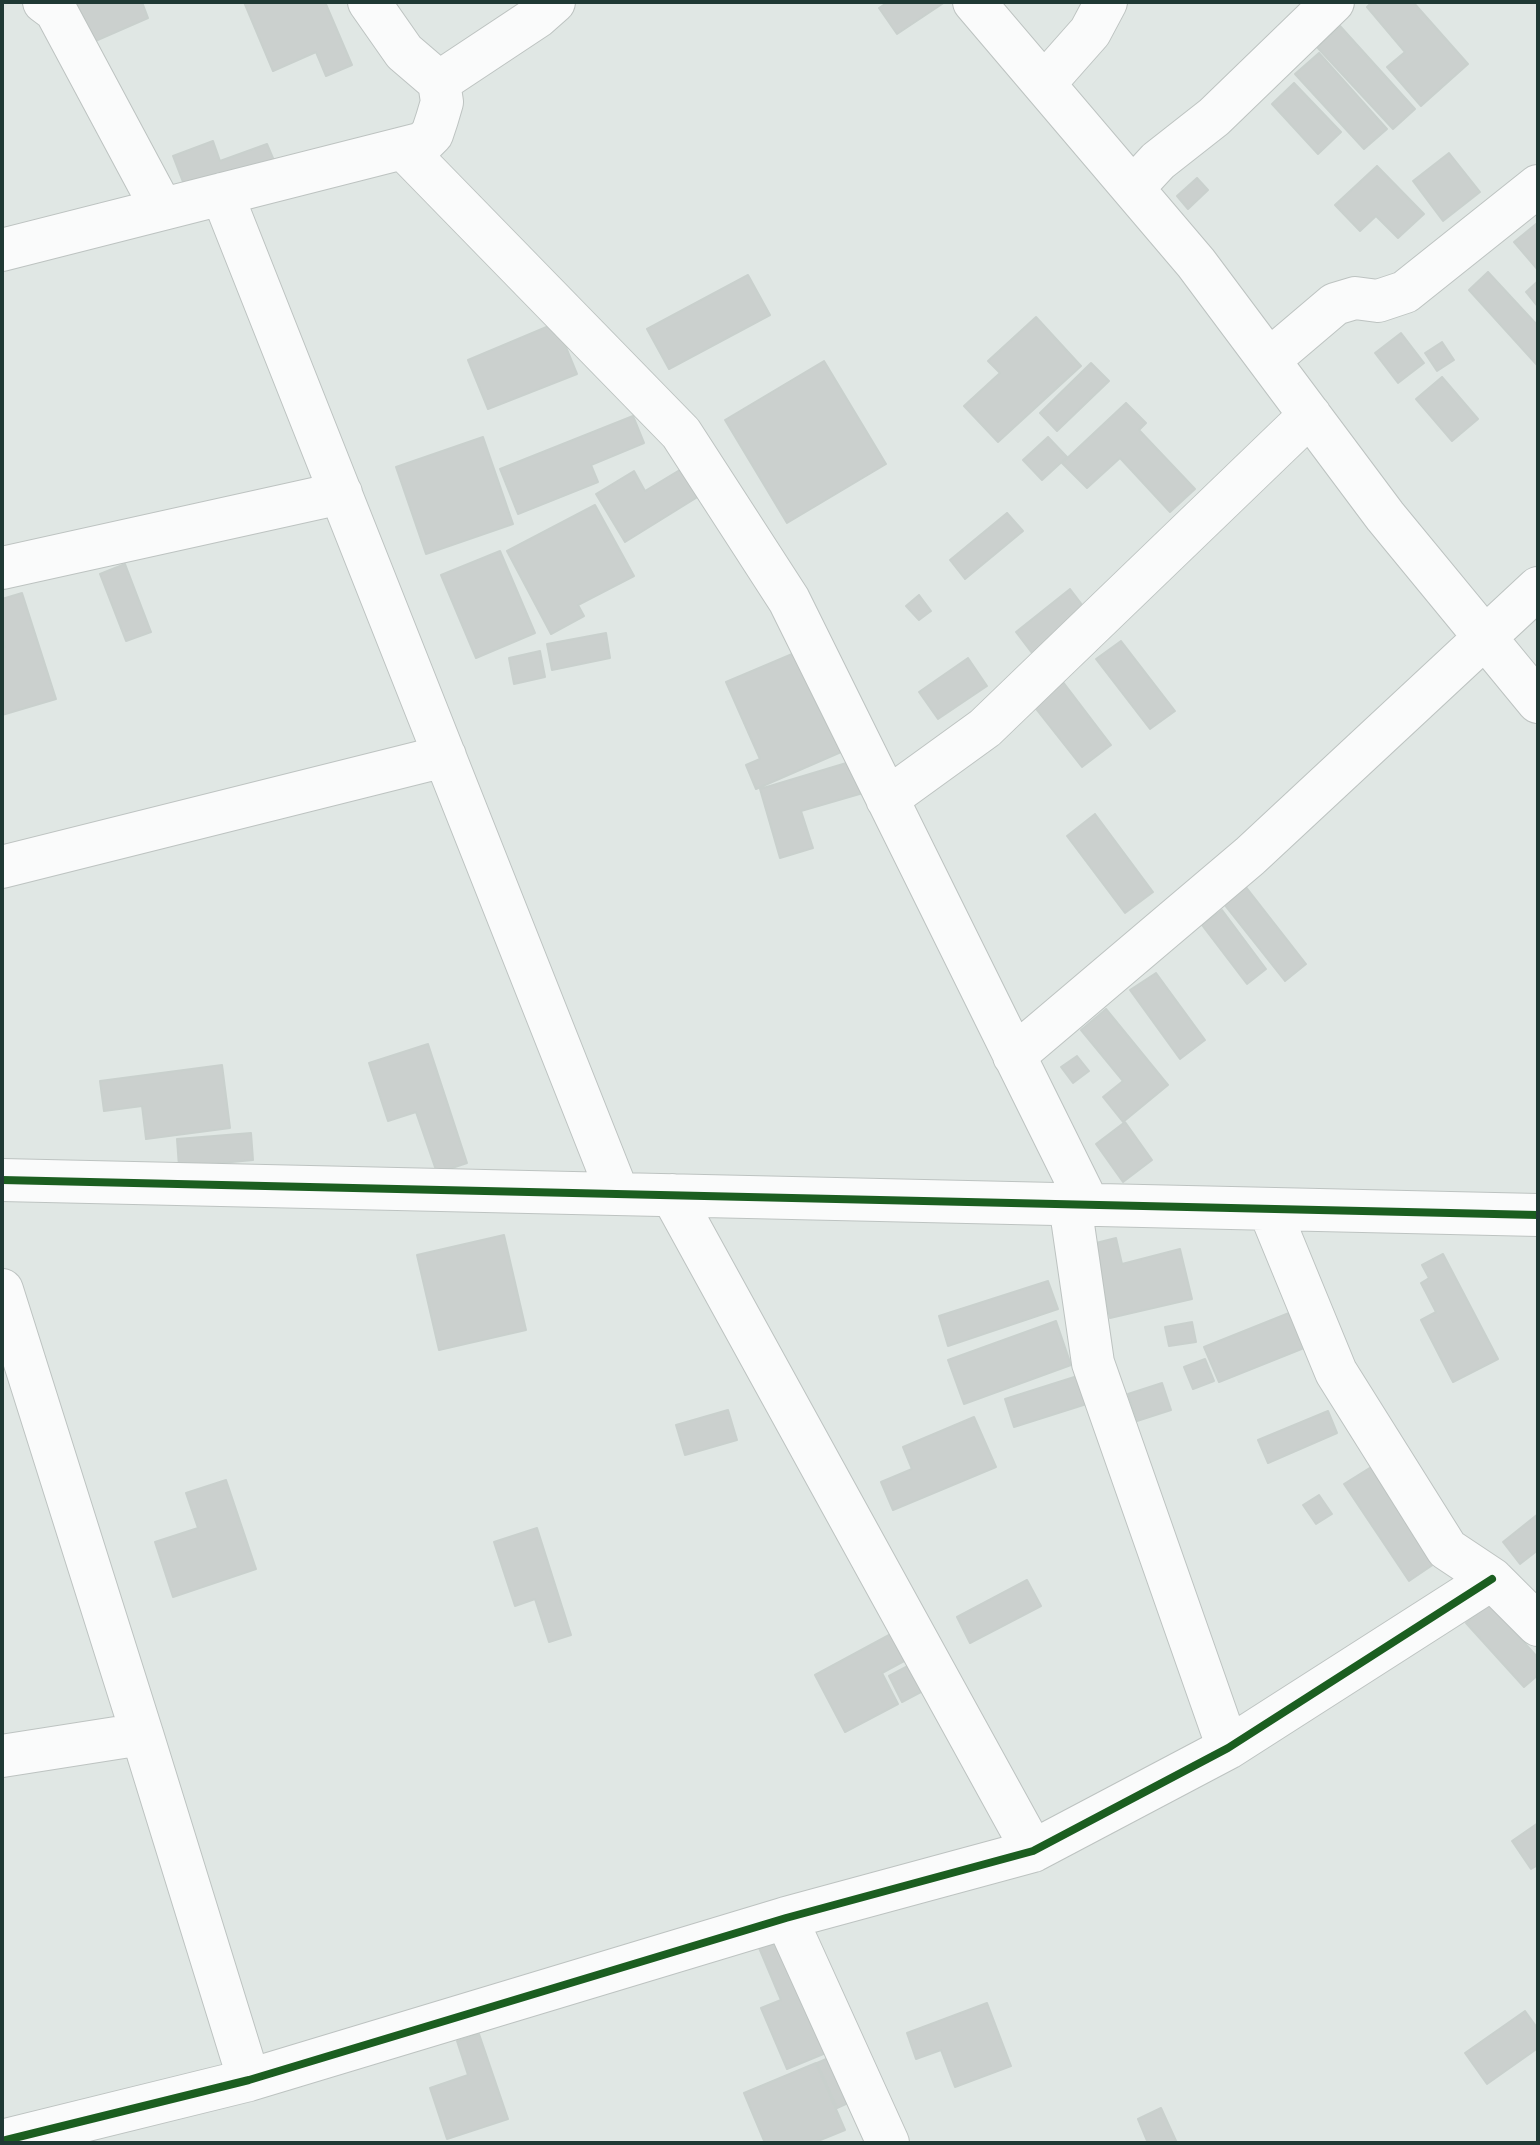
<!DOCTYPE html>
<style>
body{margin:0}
#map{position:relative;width:1540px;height:2145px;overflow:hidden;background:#e0e7e4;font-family:Commissioner,sans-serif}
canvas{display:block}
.frame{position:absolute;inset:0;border:4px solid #1f3934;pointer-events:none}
</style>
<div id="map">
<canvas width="1540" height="2145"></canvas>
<div class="frame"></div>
</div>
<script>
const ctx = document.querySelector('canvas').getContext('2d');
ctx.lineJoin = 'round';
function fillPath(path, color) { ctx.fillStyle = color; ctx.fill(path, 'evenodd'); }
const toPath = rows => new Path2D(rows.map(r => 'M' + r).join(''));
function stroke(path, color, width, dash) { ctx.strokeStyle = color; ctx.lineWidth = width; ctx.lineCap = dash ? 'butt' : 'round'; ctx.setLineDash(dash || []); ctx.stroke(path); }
const building = toPath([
 [76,2,142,2,148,18,93,42,76,2],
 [244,2,325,2,352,65,326,76,316,52,273,71,244,2],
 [888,2,945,2,897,34,879,8,888,2],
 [1372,2,1413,2,1468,64,1421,106,1387,67,1405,52,1367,7,1372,2],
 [1340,26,1415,109,1393,129,1317,47,1340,26],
 [1319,53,1387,129,1364,149,1295,74,1319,53],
 [1294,83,1341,132,1318,154,1272,104,1294,83],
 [213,141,220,161,267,144,275,163,188,195,173,156,213,141],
 [1449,153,1480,192,1443,221,1413,181,1449,153],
 [1377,166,1424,214,1398,238,1376,216,1360,231,1335,205,1377,166],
 [1197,178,1208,190,1188,209,1177,196,1197,178],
 [1536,224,1538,226,1538,270,1514,242,1536,224],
 [1488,272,1538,326,1537,365,1469,290,1488,272],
 [748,275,770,315,669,369,647,329,748,275],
 [1538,281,1538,307,1526,292,1538,281],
 [1036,317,1081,366,998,442,964,406,1000,373,988,361,1036,317],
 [556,323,577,374,488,409,468,360,556,323],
 [1401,333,1424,363,1398,383,1375,353,1401,333],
 [1442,342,1454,360,1437,371,1425,353,1442,342],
 [824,361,886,464,787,523,725,420,824,361],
 [1091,363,1109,381,1057,431,1040,413,1091,363],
 [1442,377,1478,419,1452,441,1416,399,1442,377],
 [1126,403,1146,423,1139,430,1195,489,1170,512,1120,458,1087,488,1062,463,1126,403],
 [633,416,644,443,591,465,598,482,518,514,500,469,633,416],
 [483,437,513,524,426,554,396,467,483,437],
 [1048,437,1067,457,1042,480,1023,460,1048,437],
 [688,465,704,493,625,542,596,494,634,471,645,491,688,465],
 [595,505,634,576,578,605,584,616,551,634,507,551,595,505],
 [1007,513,1023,531,965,579,950,560,1007,513],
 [500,551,535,633,476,658,441,575,500,551],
 [125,564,151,632,126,641,100,574,125,564],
 [1070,589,1086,610,1032,653,1016,632,1070,589],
 [22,593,56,699,2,715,2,648,5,647,2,636,2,599,22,593],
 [919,595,931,611,919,620,906,606,919,595],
 [606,633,610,658,552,670,547,644,606,633],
 [1121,641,1175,711,1150,729,1096,659,1121,641],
 [804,649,848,749,756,789,746,765,760,759,726,682,804,649],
 [540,651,545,677,514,684,509,658,540,651],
 [968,658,987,686,938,719,919,692,968,658],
 [1063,682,1111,745,1082,767,1033,705,1063,682],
 [853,761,863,793,801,811,813,848,780,858,760,789,853,761],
 [1095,814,1153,892,1125,913,1067,836,1095,814],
 [1242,882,1306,964,1285,981,1220,899,1242,882],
 [1222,910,1266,969,1247,984,1202,925,1222,910],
 [1156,973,1205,1040,1180,1059,1130,990,1156,973],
 [1106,1009,1168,1085,1123,1122,1103,1097,1123,1081,1081,1030,1106,1009],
 [428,1044,467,1163,437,1173,416,1112,388,1121,369,1063,428,1044],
 [1077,1056,1089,1071,1073,1083,1061,1067,1077,1056],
 [222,1065,230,1128,146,1139,142,1106,104,1111,100,1081,222,1065],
 [1125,1122,1152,1160,1123,1182,1096,1144,1125,1122],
 [251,1133,253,1160,179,1167,177,1139,251,1133],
 [504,1235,526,1330,439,1350,417,1255,504,1235],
 [1116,1238,1122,1264,1180,1249,1192,1299,1110,1318,1092,1244,1116,1238],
 [1443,1254,1498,1359,1453,1382,1421,1320,1436,1312,1421,1283,1429,1278,1422,1265,1443,1254],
 [1048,1281,1058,1309,948,1346,939,1316,1048,1281],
 [1289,1313,1304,1348,1219,1382,1204,1347,1289,1313],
 [1056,1321,1071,1365,964,1404,948,1360,1056,1321],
 [1192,1322,1196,1342,1169,1346,1165,1327,1192,1322],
 [1205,1359,1214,1381,1193,1389,1184,1367,1205,1359],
 [1087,1373,1096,1401,1014,1427,1005,1399,1087,1373],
 [1162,1383,1171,1410,1137,1421,1128,1394,1162,1383],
 [728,1410,737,1440,685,1455,676,1425,728,1410],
 [1328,1411,1337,1433,1268,1463,1258,1440,1328,1411],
 [974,1417,996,1467,893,1510,881,1482,912,1469,903,1447,974,1417],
 [1376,1464,1440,1560,1409,1581,1344,1484,1376,1464],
 [226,1480,256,1569,173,1597,155,1542,198,1528,186,1493,226,1480],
 [1319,1495,1332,1514,1316,1524,1303,1505,1319,1495],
 [1538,1514,1538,1550,1520,1564,1503,1542,1538,1514],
 [537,1528,571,1635,549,1642,535,1599,515,1606,494,1542,537,1528],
 [1027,1580,1041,1606,970,1643,957,1617,1027,1580],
 [1489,1603,1538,1658,1538,1675,1524,1687,1466,1623,1489,1603],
 [902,1628,917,1654,882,1673,898,1704,845,1732,815,1675,902,1628],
 [921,1659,934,1685,902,1702,889,1676,921,1659],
 [1538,1823,1538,1865,1531,1869,1512,1841,1538,1823],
 [783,1932,833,2050,787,2069,761,2008,781,2000,757,1943,783,1932],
 [987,2003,1011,2066,955,2087,941,2050,916,2059,907,2033,987,2003],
 [1525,2011,1538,2029,1538,2048,1487,2084,1465,2053,1525,2011],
 [479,2034,508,2119,447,2139,430,2088,468,2075,457,2041,479,2034],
 [840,2053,859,2098,837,2108,817,2063,840,2053],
 [816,2063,845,2130,813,2143,765,2143,744,2093,816,2063],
 [1161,2108,1177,2143,1148,2143,1138,2119,1161,2108]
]);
const minor = toPath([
 [44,2,56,11,162,209],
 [369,2,404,52,439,82],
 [974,2,1196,263,1385,516,1538,702],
 [1044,84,1090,32,1106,2],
 [403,148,681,433,789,600,1088,1204],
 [1133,188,1158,161,1214,117,1333,2],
 [222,194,618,1194],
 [2,250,423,143,432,134,437,119,442,102,439,82,537,17,554,2],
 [1269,360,1335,304,1355,298,1378,301,1405,292,1538,186],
 [2,568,341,493],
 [887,799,985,728,1310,415],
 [2,867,445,756],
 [1014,1056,1250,856,1538,588],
 [2,1180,1538,1215],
 [672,1195,1033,1851],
 [1070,1204,1093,1363,1228,1748],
 [1269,1209,1336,1372,1447,1549,1492,1579,1538,1625],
 [2,1290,142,1734,2,1756],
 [142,1734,249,2080],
 [786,1918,888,2143],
 [2,2141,249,2080,786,1918,1033,1851,1228,1748,1492,1579]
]);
const cycleway = toPath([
 [2,1180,1538,1215],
 [2,2141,249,2080,786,1918,1033,1851,1228,1748,1492,1579]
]);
fillPath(building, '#cbd0ce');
stroke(building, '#c9d0cd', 2);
stroke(minor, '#bdc3c1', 44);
stroke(minor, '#fafbfb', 42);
stroke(cycleway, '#1b5e20', 8);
</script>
